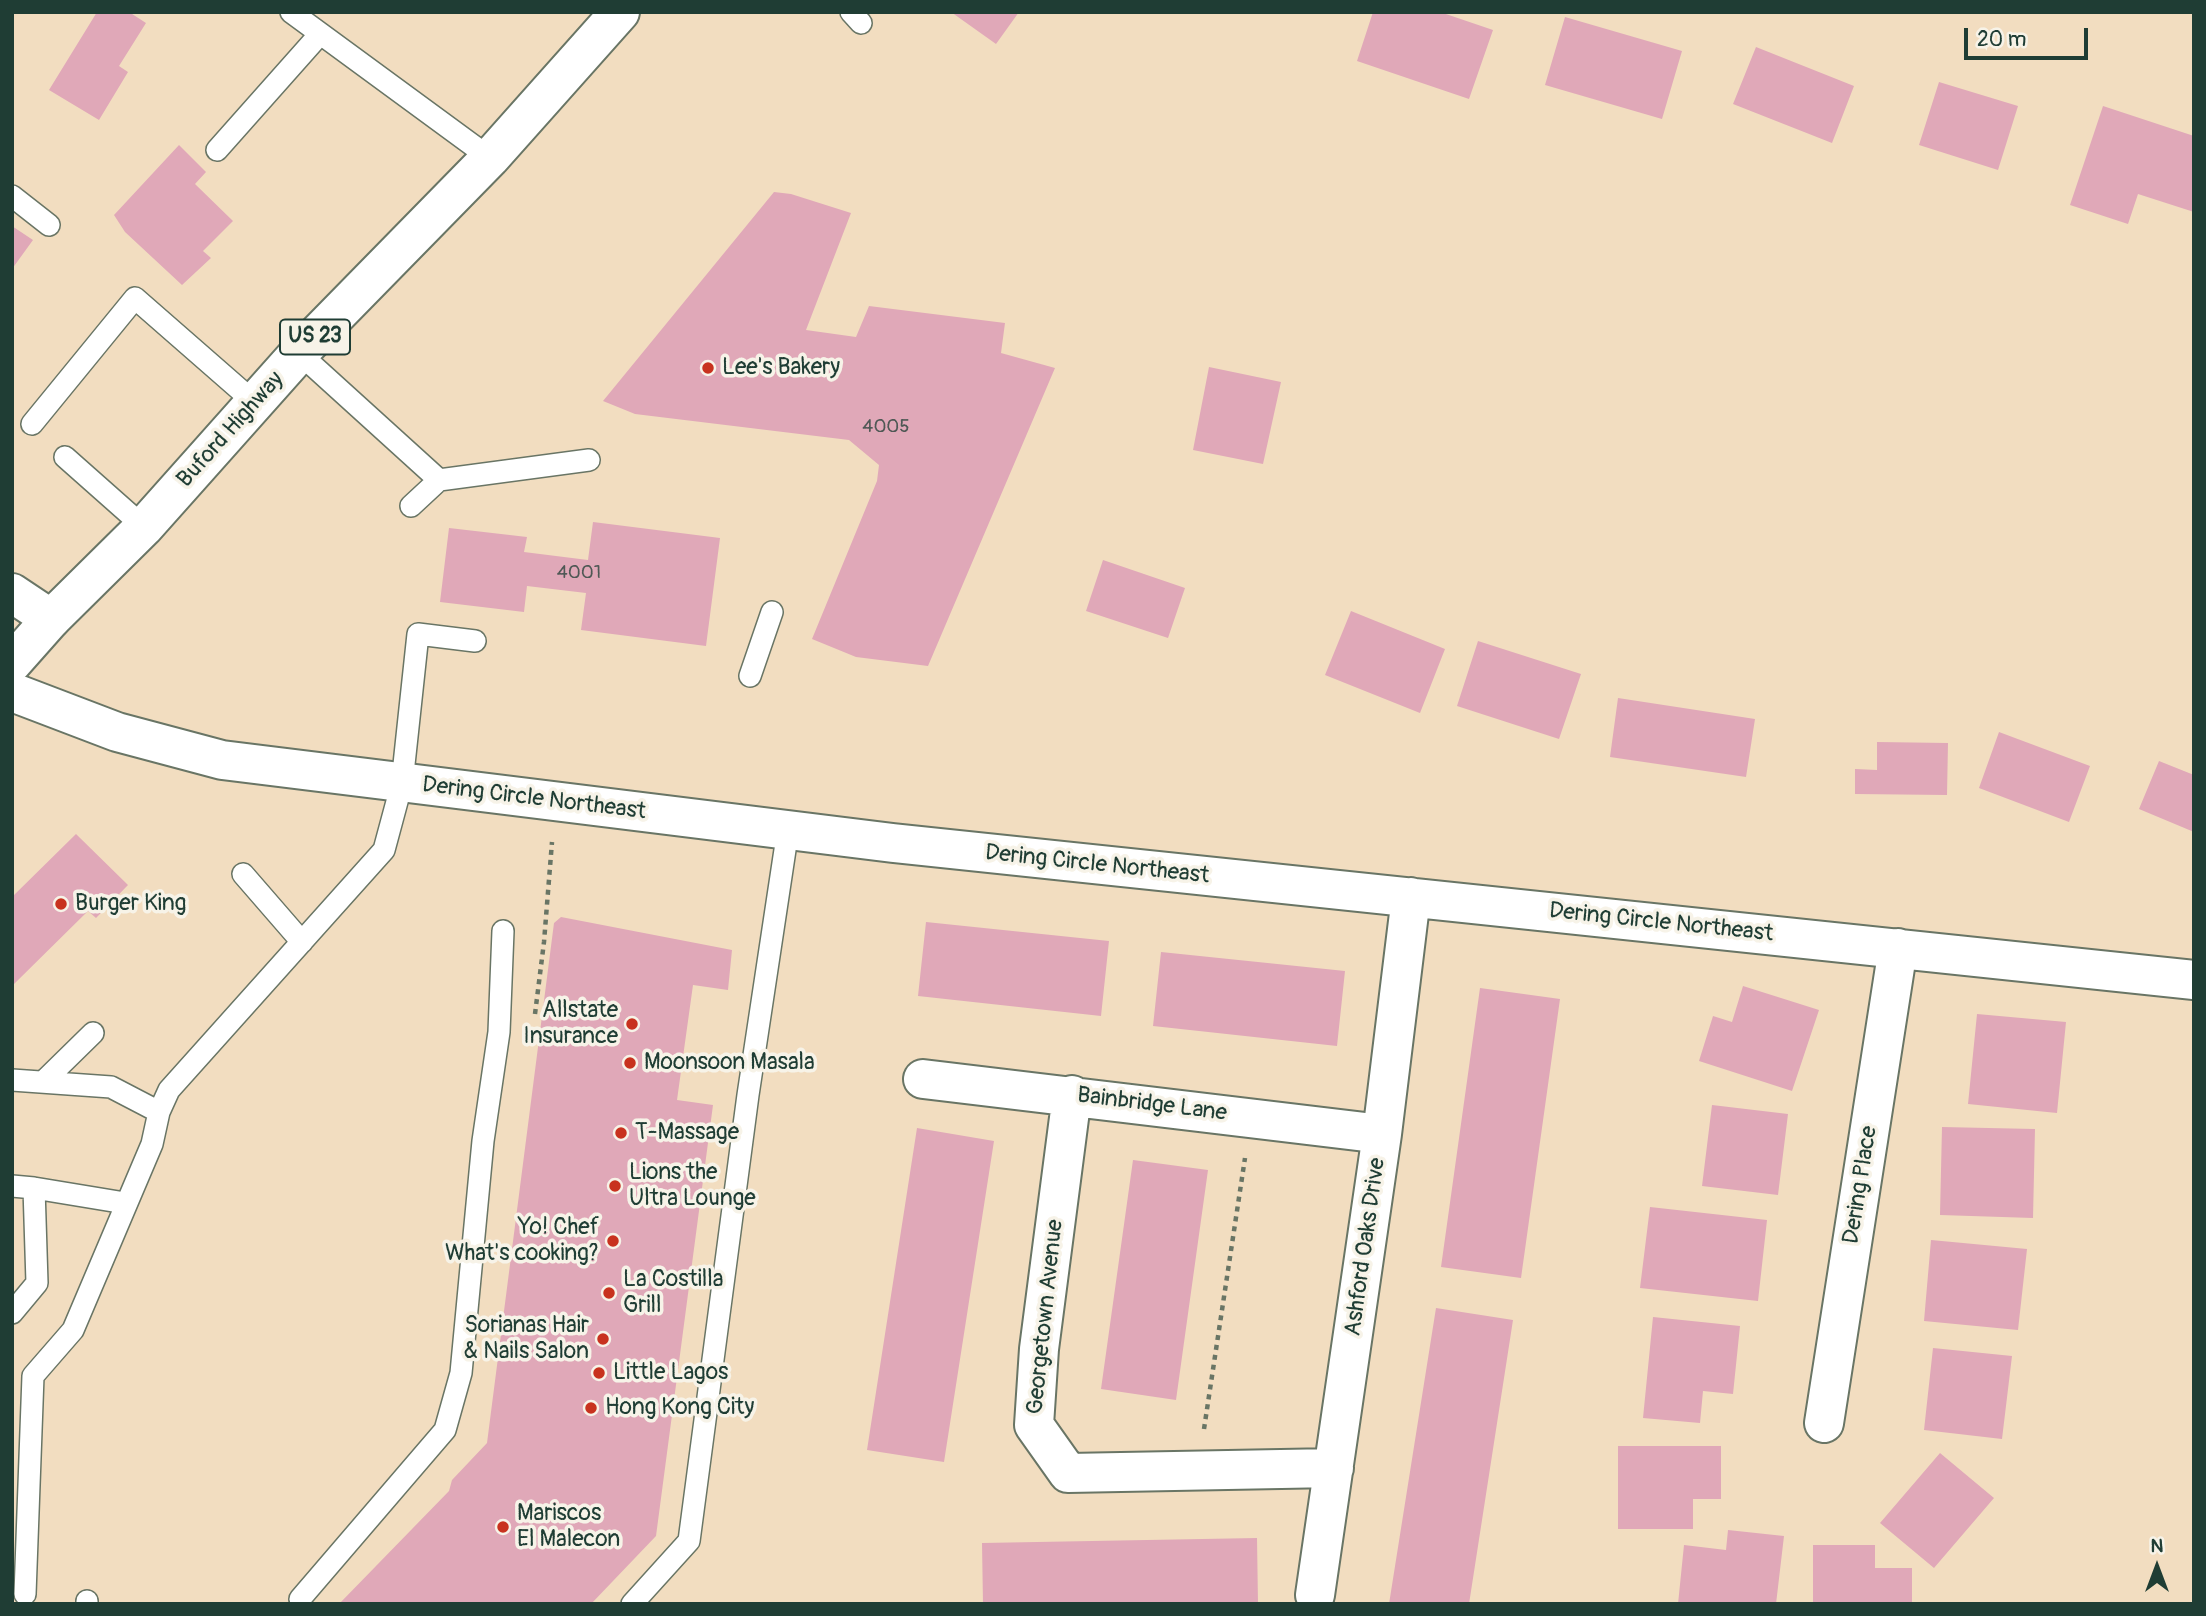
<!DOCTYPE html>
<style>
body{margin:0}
#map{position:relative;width:2206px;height:1616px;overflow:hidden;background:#f2ddc0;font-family:Pangolin,sans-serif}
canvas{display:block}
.frame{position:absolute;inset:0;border:14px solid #1f3d34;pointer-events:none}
.north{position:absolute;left:2122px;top:1532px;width:70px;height:70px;-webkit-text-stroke:5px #f7f3e8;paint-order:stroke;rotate:0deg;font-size:19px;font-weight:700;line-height:28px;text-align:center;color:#1f3d34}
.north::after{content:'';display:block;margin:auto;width:24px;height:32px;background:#1f3d34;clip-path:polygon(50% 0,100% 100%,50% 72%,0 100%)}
.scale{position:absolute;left:1964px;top:28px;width:124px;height:32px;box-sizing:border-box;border:4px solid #1f3d34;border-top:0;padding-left:9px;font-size:21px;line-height:24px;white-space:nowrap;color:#1f3d34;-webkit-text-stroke:5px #f7f3e8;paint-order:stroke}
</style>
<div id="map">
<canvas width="2206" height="1616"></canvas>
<div class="frame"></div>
<div class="north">N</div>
<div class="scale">20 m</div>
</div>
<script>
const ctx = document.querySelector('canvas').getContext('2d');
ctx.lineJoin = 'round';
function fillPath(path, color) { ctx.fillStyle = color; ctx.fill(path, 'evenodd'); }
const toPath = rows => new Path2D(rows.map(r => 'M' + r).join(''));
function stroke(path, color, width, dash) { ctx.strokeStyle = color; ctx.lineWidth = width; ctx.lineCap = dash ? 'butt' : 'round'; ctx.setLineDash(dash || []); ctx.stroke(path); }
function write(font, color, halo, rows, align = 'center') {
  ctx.font = font + ' Pangolin,sans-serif'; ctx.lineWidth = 7; ctx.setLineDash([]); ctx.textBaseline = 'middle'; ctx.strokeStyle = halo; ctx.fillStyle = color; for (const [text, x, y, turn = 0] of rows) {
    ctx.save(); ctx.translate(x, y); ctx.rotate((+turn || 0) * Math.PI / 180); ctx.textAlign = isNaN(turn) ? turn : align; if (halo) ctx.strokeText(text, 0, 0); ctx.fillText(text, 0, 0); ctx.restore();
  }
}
const building = toPath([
 [97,12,129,12,146,23,119,66,128,72,99,120,49,90],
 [951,12,1019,12,996,44],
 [1373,12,1440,12,1493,30,1469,99,1357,61],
 [1565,17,1682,51,1662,119,1545,85],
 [1756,47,1854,86,1832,143,1733,104],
 [1939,82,2018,106,1998,170,1919,145],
 [2103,106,2194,136,2194,212,2138,194,2128,224,2070,205],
 [179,145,206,172,195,184,233,221,203,251,211,258,182,285,125,232,114,215],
 [774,192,791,194,851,213,806,330,856,337,869,306,1005,323,1001,353,1055,368,928,666,856,657,812,639,877,481,879,465,849,440,635,414,603,401],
 [12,226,33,240,12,269],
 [1209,367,1281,382,1263,464,1193,450],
 [593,522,720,538,706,646,581,630,586,593,527,586,524,612,440,602,449,528,527,537,524,552,588,560],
 [1103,560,1185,588,1168,638,1086,611],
 [1351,611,1445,649,1420,713,1325,675],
 [1478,641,1581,674,1559,739,1457,706],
 [1618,698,1755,719,1746,777,1610,757],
 [1999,732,2090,766,2069,822,1979,788],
 [1877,742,1948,743,1947,795,1855,794,1855,769,1877,770],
 [2159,761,2194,775,2194,832,2139,809],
 [76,834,128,885,96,918,88,911,12,986,12,897],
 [561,917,732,950,728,990,693,985,677,1100,713,1105,656,1536,591,1604,339,1604,449,1491,452,1480,487,1443,554,923],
 [926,922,1109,941,1101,1016,918,996],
 [1161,952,1345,971,1337,1046,1153,1026],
 [1743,986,1819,1010,1792,1091,1699,1061,1713,1016,1732,1022],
 [1480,988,1560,999,1521,1278,1441,1267],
 [1977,1014,2066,1022,2057,1113,1968,1104],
 [1712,1105,1788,1114,1778,1195,1702,1186],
 [1942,1127,2035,1129,2033,1218,1940,1215],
 [917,1128,994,1141,944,1462,867,1450],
 [1133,1160,1208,1170,1176,1400,1101,1389],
 [1650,1207,1767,1220,1758,1301,1640,1288],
 [1931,1240,2027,1249,2018,1330,1924,1321],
 [1436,1308,1513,1320,1469,1604,1389,1604],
 [1653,1317,1740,1326,1733,1394,1703,1391,1700,1423,1643,1418],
 [1933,1348,2012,1356,2002,1439,1924,1430],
 [1618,1446,1721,1446,1721,1499,1693,1499,1693,1529,1618,1529],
 [1940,1453,1994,1498,1934,1568,1880,1523],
 [1728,1530,1784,1536,1776,1604,1678,1604,1684,1545,1726,1550],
 [1257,1538,1258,1604,983,1604,982,1543],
 [1813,1545,1875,1545,1875,1568,1912,1568,1912,1604,1813,1604]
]);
const path = toPath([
 [535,1014,544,942,552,842],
 [1204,1429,1245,1158]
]);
const service = toPath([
 [291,12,490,158],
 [851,12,861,23],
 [217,150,320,34],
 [12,196,49,225],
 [299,353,439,480],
 [32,424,135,298,254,402],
 [65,457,144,527],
 [411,506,439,480,589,460],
 [750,676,772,612],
 [243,874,302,942],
 [12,1080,111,1087,159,1112],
 [43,1082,93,1033],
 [12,1186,34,1188,37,1283,12,1313],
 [34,1188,125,1203],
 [25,1594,33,1376,73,1330,152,1144,159,1112,169,1090,384,850,402,783,418,634,475,641],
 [300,1599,445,1430,461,1373,483,1141,499,1032,503,931],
 [87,1604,87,1601],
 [632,1604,689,1541,748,1095,788,830]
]);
const minor = toPath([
 [12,593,51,619],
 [12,692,117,732,222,760,893,843,2194,980],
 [923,1079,1382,1134],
 [1072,1095,1039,1349,1034,1425,1068,1473,1334,1468],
 [1824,1423,1898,948],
 [1315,1595,1382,1134,1411,897]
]);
const primary = toPath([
 [12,663,51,619,144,527,299,353,490,158,620,12]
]);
const markers = [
 [708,368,7,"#c8321e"],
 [61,904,7,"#c8321e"],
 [632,1024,7,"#c8321e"],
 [630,1063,7,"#c8321e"],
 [621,1133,7,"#c8321e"],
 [615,1186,7,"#c8321e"],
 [613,1241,7,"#c8321e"],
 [609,1293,7,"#c8321e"],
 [603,1339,7,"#c8321e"],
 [599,1373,7,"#c8321e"],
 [591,1408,7,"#c8321e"],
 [503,1527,7,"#c8321e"]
];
const numberNames = [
 ["4005",886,427],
 ["4001",579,573]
];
const shields = [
 [315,337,70]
];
const shieldNames = [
 ["US 23",315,337]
];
const poiNames = [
 ["Lee's Bakery",722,368],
 ["Burger King",75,904],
 ["Allstate",618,1011,"right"],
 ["Insurance",618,1037,"right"],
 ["Moonsoon Masala",644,1063],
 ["T-Massage",635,1133],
 ["Lions the",629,1173],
 ["Ultra Lounge",629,1199],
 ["Yo! Chef",599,1228,"right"],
 ["What's cooking?",599,1254,"right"],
 ["La Costilla",623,1280],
 ["Grill",623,1306],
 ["Sorianas Hair",589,1326,"right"],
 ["& Nails Salon",589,1352,"right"],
 ["Little Lagos",613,1373],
 ["Hong Kong City",605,1408],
 ["Mariscos",517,1514],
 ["El Malecon",517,1540]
];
const streetNames = [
 ["Buford Highway",231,430,-48],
 ["Dering Circle Northeast",534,799,7],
 ["Dering Circle Northeast",1097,865,6],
 ["Dering Circle Northeast",1661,923,6],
 ["Bainbridge Lane",1152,1105,7],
 ["Dering Place",1861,1185,-81],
 ["Ashford Oaks Drive",1366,1247,-82],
 ["Georgetown Avenue",1046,1317,-84]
];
fillPath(building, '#e0a8b8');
stroke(service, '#697565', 24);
stroke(minor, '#697565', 42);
stroke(primary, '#697565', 42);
stroke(path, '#697565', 4.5, [5, 5]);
stroke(service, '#fff', 21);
stroke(minor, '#fff', 38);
stroke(primary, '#fff', 38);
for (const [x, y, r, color] of markers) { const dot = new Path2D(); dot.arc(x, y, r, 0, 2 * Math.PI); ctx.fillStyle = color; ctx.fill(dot); stroke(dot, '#f7f3e8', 2.5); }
write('19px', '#4f5855', null, numberNames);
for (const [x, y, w] of shields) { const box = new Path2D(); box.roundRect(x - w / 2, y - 17.5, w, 35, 5); ctx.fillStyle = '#f7f3e8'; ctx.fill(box); stroke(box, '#1f3d34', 2); }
write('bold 21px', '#1f3d34', null, shieldNames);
write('23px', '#1f3d34', '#f7f3e8', poiNames, 'left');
write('23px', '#1f3d34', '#f7f3e8', streetNames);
</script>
